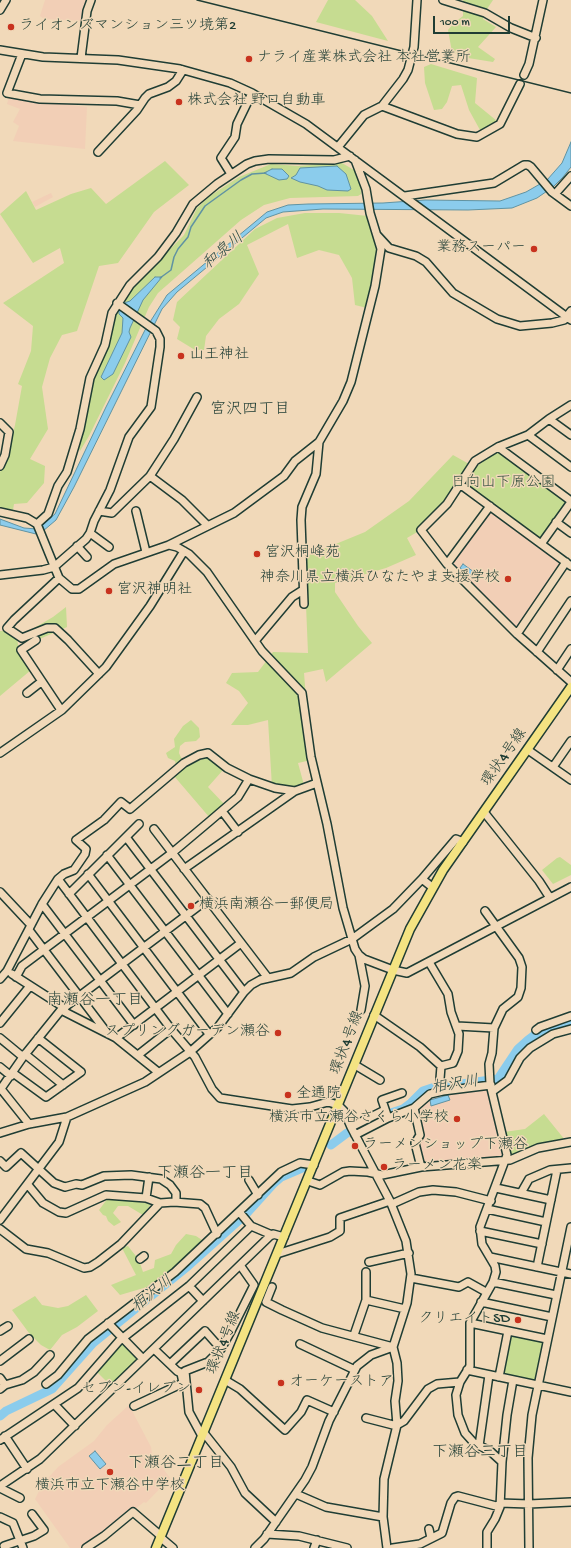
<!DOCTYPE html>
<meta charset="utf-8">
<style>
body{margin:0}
#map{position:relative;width:571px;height:1548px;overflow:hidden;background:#f1d9b9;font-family:"Gochi Hand",sans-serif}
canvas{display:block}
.scale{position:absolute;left:433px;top:16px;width:77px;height:18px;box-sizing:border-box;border:2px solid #1f3d34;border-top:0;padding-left:5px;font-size:12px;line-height:14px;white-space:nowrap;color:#1f3d34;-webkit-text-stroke:3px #f1d9b9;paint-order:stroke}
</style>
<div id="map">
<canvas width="571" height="1548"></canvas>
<div class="scale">100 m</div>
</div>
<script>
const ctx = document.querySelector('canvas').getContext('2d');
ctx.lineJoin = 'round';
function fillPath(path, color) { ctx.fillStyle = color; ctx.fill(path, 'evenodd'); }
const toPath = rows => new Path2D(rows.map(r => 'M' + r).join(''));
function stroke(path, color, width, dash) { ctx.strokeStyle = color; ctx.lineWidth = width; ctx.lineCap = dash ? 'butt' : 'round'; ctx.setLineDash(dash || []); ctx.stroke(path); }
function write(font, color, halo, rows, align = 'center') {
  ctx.font = font + ' "Gochi Hand","Klee One",sans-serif'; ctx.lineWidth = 3; ctx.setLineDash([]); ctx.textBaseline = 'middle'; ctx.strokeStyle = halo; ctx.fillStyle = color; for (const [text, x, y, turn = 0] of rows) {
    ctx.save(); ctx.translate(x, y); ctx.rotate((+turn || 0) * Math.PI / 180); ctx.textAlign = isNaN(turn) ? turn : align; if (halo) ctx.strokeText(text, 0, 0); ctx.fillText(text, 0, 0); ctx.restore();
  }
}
const built = toPath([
 [45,0,86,0,84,21,44,19,40,16],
 [9,97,87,107,85,149,13,141,19,126,13,122,20,109,7,104],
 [51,193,53,197,35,207,32,202],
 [490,510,561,561,561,564,517,629,515,629,452,565,451,562],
 [489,1089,504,1155,503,1157,423,1163,417,1141,417,1108,428,1097,449,1091],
 [129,1405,151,1447,152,1453,170,1478,146,1503,144,1502,107,1531,80,1548,70,1548,35,1499,42,1485,58,1467,94,1441,107,1425]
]);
const green = toPath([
 [328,0,355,0,372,16,388,41,316,22],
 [463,0,493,0,487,9,483,19,496,27,478,47,495,59,493,62,468,58,452,52,448,30,454,23,463,16],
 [431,64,477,78,475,103,497,121,492,127,480,130,469,110,461,85,452,86,447,102,442,109,434,110,425,83,424,67],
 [165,161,189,185,154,212,118,263,99,266,77,331,62,335,50,358,42,387,48,429,30,459,45,466,44,483,27,503,14,504,13,510,0,507,0,472,6,463,15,425,22,386,18,384,31,351,33,326,3,303,64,263,60,248,33,263,0,214,26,191,36,210,71,194,91,188,106,204],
 [334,163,342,163,354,170,360,181,361,194,358,196,290,198,264,205,241,220,158,293,149,307,125,363,89,436,80,451,78,447,83,434,94,378,111,341,111,327,115,312,135,285,184,235,197,208,210,196,239,177,271,164,298,166],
 [305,213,339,213,368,216,379,246,377,263,367,308,355,305,352,278,339,255,319,250,297,258,288,224,247,245,259,274,239,304,219,319,206,336,204,350,195,350,177,339,180,327,173,320,177,302,255,229,277,218],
 [501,452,567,502,539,539,464,485,469,472,492,455],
 [453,455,469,464,445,501,419,531,407,538,416,555,386,568,335,583,335,592,358,626,372,643,326,682,323,669,304,673,311,760,298,763,304,785,297,788,272,787,268,720,248,725,231,725,248,703,239,691,226,683,232,673,258,672,273,652,308,653,304,557,365,532,409,501],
 [66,607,67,627,26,645,29,631,53,617],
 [0,631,4,631,17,639,19,649,31,670,0,696],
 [191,720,199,728,200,737,196,741,185,742,180,746,179,753,183,762,176,765,175,761,168,758,166,753,175,747,174,739,183,726],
 [208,757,223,770,208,787,225,805,210,818,174,776,184,767],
 [560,857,571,865,571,875,553,884,542,870,557,858],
 [544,1114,565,1140,533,1147,509,1157,504,1132,525,1129],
 [108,1198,137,1202,151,1204,143,1215,128,1206,118,1206,113,1213,121,1222,114,1226,108,1221,106,1216,103,1215,99,1210],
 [186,1234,196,1236,205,1242,154,1285,120,1295,111,1285,136,1275,122,1248,128,1246,139,1260,143,1272,154,1268,155,1260,171,1254,176,1245],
 [86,1295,98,1311,77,1327,62,1335,50,1350,41,1345,29,1333,12,1310,35,1296,42,1305,58,1308,68,1306],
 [510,1334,545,1341,536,1384,501,1376],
 [123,1342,140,1359,112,1387,96,1371]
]);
const water = toPath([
 [571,142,571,167,563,177,553,187,537,198,512,208,468,210,323,209,283,212,266,218,177,292,162,309,74,487,56,520,43,531,36,534,0,525,0,519,24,528,37,529,55,514,106,407,145,330,167,295,267,212,288,205,308,204,383,203,425,200,500,201,526,192,547,180,562,163,571,142],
 [337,166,346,174,351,189,348,191,327,190,318,186,300,182,291,178,296,175,300,168,337,166],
 [272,169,282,169,289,176,287,179,279,180,264,173,272,169],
 [155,277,162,277,143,300,130,328,129,332,131,337,113,374,104,380,101,377,122,333,123,318,119,314,119,310,124,303,130,301,155,277],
 [463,564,478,575,475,580,460,568,463,564],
 [448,1095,450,1100,431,1106,430,1100,448,1095],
 [95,1451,106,1464,100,1469,89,1456,95,1451]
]);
const stream = toPath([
 [160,278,171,270,174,257,178,249,188,237,191,227,205,206,241,180,252,174,266,173]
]);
const river = toPath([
 [331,1145,347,1133,382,1116,403,1109,411,1103,423,1091,432,1088,498,1079,518,1049,528,1040,540,1031,557,1024,571,1022],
 [0,1416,6,1411,52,1389,93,1343,188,1266,246,1214,274,1183,281,1177,302,1168]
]);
const minor = toPath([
 [443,0,485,13,511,28,536,38],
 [0,10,6,0],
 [0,50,43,57,118,60,180,69,230,83,252,93,306,124,571,320],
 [22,54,7,93,40,99,117,101,140,105],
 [81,58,87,11,91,0],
 [524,75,529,64,543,0],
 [382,106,457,134,477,137,500,124,520,84],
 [338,147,364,115,382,106,403,79,408,70,414,47,417,0],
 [98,152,137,110,145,98,149,94,168,87,176,81,183,70],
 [231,174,221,158,235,137,237,124,252,93],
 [555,194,571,176],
 [405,196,494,183,524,165,528,165,531,167,552,192,571,206],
 [377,235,389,248,416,256,426,262,453,293,497,319,520,326,552,323,564,320,571,311],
 [571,405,549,419,528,435,498,447,475,461,447,504,421,530,447,564,517,634,571,682],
 [549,419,571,435],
 [0,423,9,432,5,455,0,466],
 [528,435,571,467],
 [498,447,571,501],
 [150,476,182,500,207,525],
 [461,485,571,566],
 [99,511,112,513,150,476,174,439,197,397],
 [136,511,146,552],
 [0,512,27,518,37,524,59,578,72,589,79,589,114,564,169,545,177,547,189,554,207,572,262,651,302,693,311,757,327,824,343,908,355,949,359,955,364,959,393,970,407,973,571,887],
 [556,522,571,533],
 [37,524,48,514,58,486,67,472,80,429,90,378,105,345,112,313,130,285,158,257,176,233,193,204,217,184,247,164,255,161,269,159,334,160,350,156],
 [90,533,109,547],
 [541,544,571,502],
 [169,545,234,513,284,476,295,461,319,442,343,401,351,382,375,286,381,249,370,213,366,189,355,160],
 [77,546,87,557],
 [447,564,490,506],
 [0,575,43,570,54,567,86,539,90,533,94,521,110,490,129,437,151,407,160,347,160,339,156,331,117,303],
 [59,578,14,620,7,628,22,638,47,628,55,628,68,640,99,674],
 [304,604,301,520,302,507,316,474,319,442],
 [517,634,566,562],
 [36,640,21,650,61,710],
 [255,641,292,597,303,590],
 [537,652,571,601],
 [557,670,571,649],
 [27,693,41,682],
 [528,750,571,780],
 [0,753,62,710,106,667,150,606,184,551],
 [553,767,571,741],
 [222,811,238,832],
 [484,812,539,881,550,898],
 [154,829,268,978],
 [126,837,244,992],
 [107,855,228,1014],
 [184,869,295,791,317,783],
 [88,874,209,1034],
 [58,879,171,1029,195,1057,212,1089,220,1098,292,1109,310,1107,328,1102,338,1105,344,1111,351,1127,390,1201,406,1241,411,1274,407,1303,393,1347,397,1363,398,1381,395,1401,397,1425,384,1479,383,1517,387,1548],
 [422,879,432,887],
 [0,892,31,925],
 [69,894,139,824],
 [42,904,134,1025],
 [485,911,519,958,522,967,521,988,518,997,503,1009,494,1028,492,1053,489,1064,490,1084,507,1155,480,1227,482,1244,495,1266,496,1272,493,1282,470,1323,470,1366,460,1382,456,1395,458,1415,465,1433,474,1443,490,1451,502,1462,500,1507,495,1519,487,1532,487,1548],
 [29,930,108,1034],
 [359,955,365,986,361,1010],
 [12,974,65,1008],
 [16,977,22,966,172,853,210,821,238,797,249,779],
 [0,979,7,971,42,904,58,879,64,874,74,870,85,854,86,849,76,840,104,820,121,802,130,809,184,763,199,755,208,753,227,768,249,779,275,788,295,791],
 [61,1010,116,1038,158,1072],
 [374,1015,420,1047,441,1066,453,1063,458,1051,459,1034,451,1012,448,994,429,962],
 [0,1023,30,986],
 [457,1026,494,1028],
 [536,1030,540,1027,571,1016],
 [0,1038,23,1057],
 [116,1038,241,943],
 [25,1054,63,1085],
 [138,1055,171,1029],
 [355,1065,380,1080],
 [441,1066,440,1079,443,1091],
 [0,1067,11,1076],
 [13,1073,46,1097,81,1072,38,1038],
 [1,1089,29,1124],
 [0,1090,23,1057,61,1010,208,899],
 [493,1091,508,1080,520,1058,530,1048,553,1034,571,1029],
 [414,1108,420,1135,415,1143,421,1167],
 [388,1118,382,1100,402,1093],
 [351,1127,385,1110],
 [0,1133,29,1124,67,1117,145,1082,190,1052,218,1027,244,992,251,985,260,980,291,973,314,957,352,939,393,909,422,879,456,839,463,842],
 [355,1135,388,1118,414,1108,430,1094,443,1091,491,1085],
 [0,1161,6,1167,21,1153,54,1183,65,1187,76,1184,82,1185,104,1176,131,1175,161,1179,170,1185,176,1193,176,1202],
 [249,1180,258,1195],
 [308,1181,320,1185,343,1172,350,1171,368,1172,382,1175,421,1167,510,1160,538,1148,571,1142],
 [28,1185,43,1203,59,1212,66,1213,106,1195,146,1198,160,1203],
 [496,1188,551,1200],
 [521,1193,529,1179,550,1170,571,1168],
 [146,1198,149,1177],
 [392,1204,419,1192,433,1190,456,1192,491,1201],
 [487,1209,546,1222],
 [241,1214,251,1226,272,1235],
 [0,1220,59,1142,67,1117],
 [0,1229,26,1249,48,1253,84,1268,90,1267,98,1262,121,1244,160,1203,174,1202,200,1204,205,1208,217,1234],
 [480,1231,542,1244],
 [277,1254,330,1237,340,1231,340,1218,390,1201],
 [490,1257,571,1274],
 [140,1259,144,1256],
 [369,1262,409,1253],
 [537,1267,557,1170],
 [411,1278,459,1287,468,1282,486,1292],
 [493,1282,556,1295],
 [189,1286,203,1301],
 [272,1287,266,1302,282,1310,322,1328,393,1347],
 [366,1300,405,1309],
 [481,1302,552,1317],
 [108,1323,143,1359],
 [470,1323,547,1339],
 [0,1331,8,1326],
 [354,1335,366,1300,366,1272],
 [300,1344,355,1370],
 [0,1361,29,1339],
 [170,1364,205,1331,221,1349],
 [467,1370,571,1392],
 [499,1377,508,1331],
 [0,1378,5,1385,0,1389],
 [225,1380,240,1389,285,1430,301,1412,307,1400,334,1412],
 [46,1384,58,1375,88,1339,175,1272,281,1172,300,1163,314,1165],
 [5,1385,22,1380,34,1372,50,1355],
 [54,1404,75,1426],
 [134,1406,183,1383,181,1373,177,1371,154,1349],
 [366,1418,397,1426],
 [397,1425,404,1421,428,1389,437,1384,460,1382],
 [204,1433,231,1467,245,1493,276,1522],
 [5,1436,27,1469],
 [202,1436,189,1412,185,1371,208,1362,221,1349,231,1331,254,1285,240,1265],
 [0,1440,78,1388,119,1341,189,1286,251,1226],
 [479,1446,489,1375],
 [502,1462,507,1415,513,1380],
 [0,1486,40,1459,270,1236,273,1234,284,1237],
 [0,1488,20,1498],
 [296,1494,326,1507,383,1517],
 [500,1503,529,1504,571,1502],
 [0,1517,13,1523,23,1548],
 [429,1529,431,1538],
 [267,1534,299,1536,347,1548],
 [160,1537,173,1548],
 [4,1546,34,1536,44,1530,32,1514],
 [86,1548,104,1536,133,1512,161,1536],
 [255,1548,264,1539,305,1480,312,1467,329,1421,357,1366,371,1355,393,1347],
 [314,1548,317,1540],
 [393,1548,420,1544,442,1533,451,1503,455,1497,458,1496,500,1507],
 [529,1548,528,1458,532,1415,571,1227]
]);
const major = toPath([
 [156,1548,410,929,443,870,571,687]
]);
const rail = toPath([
 [197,0,571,93]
]);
const markers = [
 [11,27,4,"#c8321e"],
 [249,59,4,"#c8321e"],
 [179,102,4,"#c8321e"],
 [534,249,4,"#c8321e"],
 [181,356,4,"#c8321e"],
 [257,554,4,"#c8321e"],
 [508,579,4,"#c8321e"],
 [109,591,4,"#c8321e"],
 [191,906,4,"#c8321e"],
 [278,1033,4,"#c8321e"],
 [288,1095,4,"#c8321e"],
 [457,1119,4,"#c8321e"],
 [355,1146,4,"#c8321e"],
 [384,1167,4,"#c8321e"],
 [518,1320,4,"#c8321e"],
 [281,1383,4,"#c8321e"],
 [199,1390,4,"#c8321e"],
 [110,1472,4,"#c8321e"]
];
const poiNames = [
 ["ライオンズマンション三ツ境第2",19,27],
 ["ナライ産業株式会社 本社営業所",257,59],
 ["株式会社 野口自動車",187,102],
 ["業務スーパー",526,249,"right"],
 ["山王神社",189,356],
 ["宮沢桐峰苑",265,554],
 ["神奈川県立横浜ひなたやま支援学校",500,579,"right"],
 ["宮沢神明社",117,591],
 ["横浜南瀬谷一郵便局",199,906],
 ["スプリングガーデン瀬谷",270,1033,"right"],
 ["全通院",296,1095],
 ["横浜市立瀬谷さくら小学校",449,1119,"right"],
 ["ラーメンショップ下瀬谷",363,1146],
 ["ラーメン花楽",392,1167],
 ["クリエイトSD",510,1320,"right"],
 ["オーケーストア",289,1383],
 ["セブン-イレブン",191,1390,"right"],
 ["横浜市立下瀬谷中学校",110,1487,"center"]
];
const parkNames = [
 ["日向山下原公園",503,484]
];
const streetNames = [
 ["環状4号線",505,758,-55],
 ["環状4号線",348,1043,-69],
 ["環状4号線",225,1343,-68]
];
const waterNames = [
 ["和泉川",224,252,-40],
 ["相沢川",455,1086,-9],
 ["相沢川",153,1295,-39]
];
const neighbourhoodNames = [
 ["宮沢四丁目",250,411],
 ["南瀬谷一丁目",95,1002],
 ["下瀬谷一丁目",205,1175],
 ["下瀬谷三丁目",480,1454],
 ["下瀬谷二丁目",176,1465]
];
fillPath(built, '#f2cfb6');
fillPath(green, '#c6dc91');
fillPath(water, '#8bccec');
stroke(water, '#6093a2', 1);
stroke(stream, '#6093a2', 1.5);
stroke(river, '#8bccec', 9);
stroke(minor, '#1f3d34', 10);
stroke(major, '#1f3d34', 11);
stroke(minor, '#f1d9b9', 7);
stroke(major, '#f4e382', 8);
stroke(rail, '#1f3d34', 1.5);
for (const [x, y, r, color] of markers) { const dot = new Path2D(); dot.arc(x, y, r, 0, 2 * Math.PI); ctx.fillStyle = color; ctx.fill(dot); stroke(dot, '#f1d9b9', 1.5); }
write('15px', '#1f3d34', '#f1d9b9', poiNames, 'left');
write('15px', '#304d3d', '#f1d9b9', parkNames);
write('15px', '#1f3d34', '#f1d9b9', streetNames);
write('italic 16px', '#2a4b46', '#f1d9b9', waterNames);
write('16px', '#1f3d34', '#f1d9b9', neighbourhoodNames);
</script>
